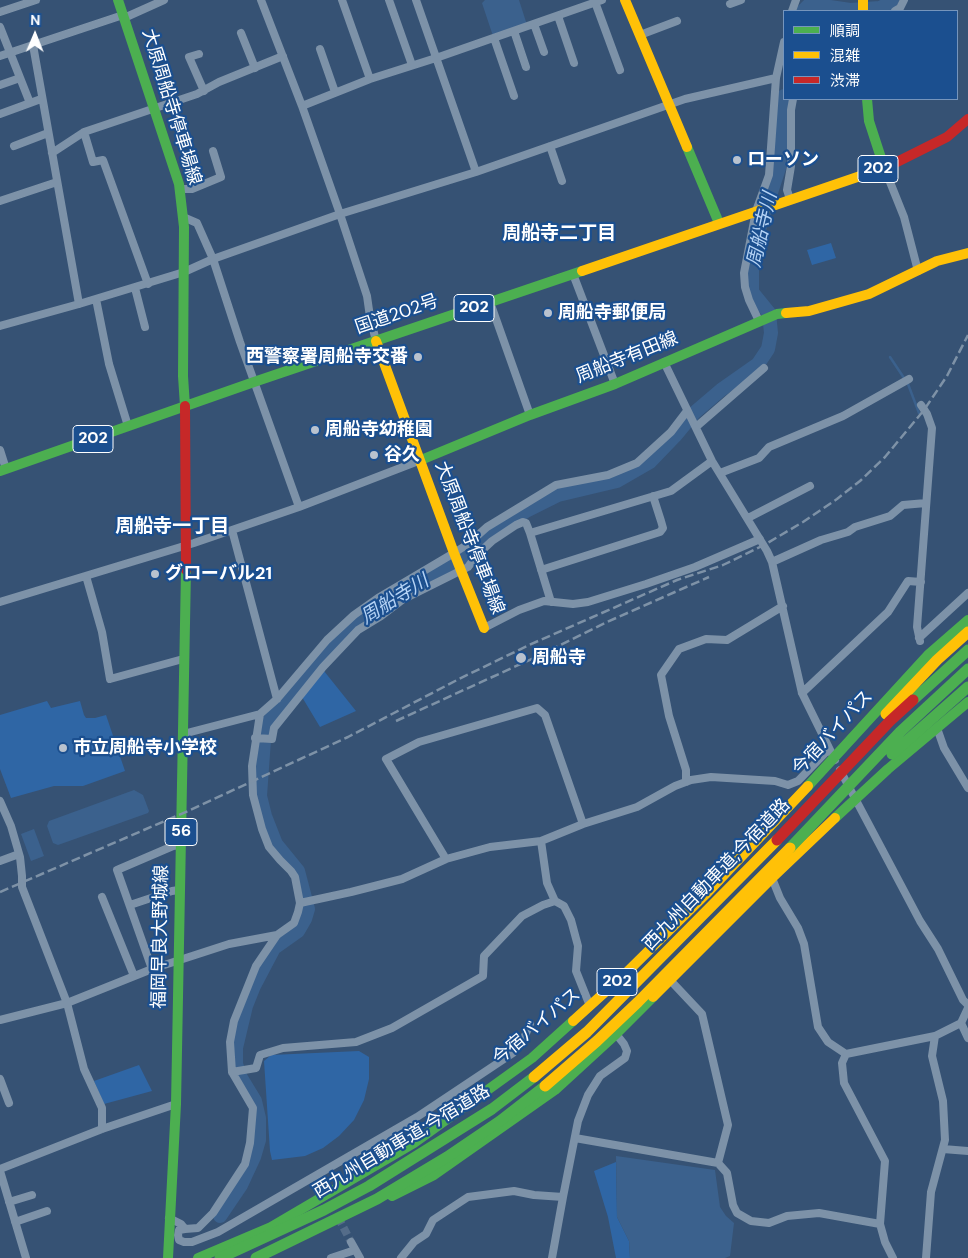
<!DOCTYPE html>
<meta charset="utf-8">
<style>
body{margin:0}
#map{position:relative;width:968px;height:1258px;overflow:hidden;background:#365274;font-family:"DM Sans","Noto Sans JP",sans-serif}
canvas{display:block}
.legend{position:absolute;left:783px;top:10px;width:175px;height:90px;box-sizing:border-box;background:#1b4f8f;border:1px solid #7695bc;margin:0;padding:6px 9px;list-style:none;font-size:15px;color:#fff}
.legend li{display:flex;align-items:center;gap:10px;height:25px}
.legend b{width:25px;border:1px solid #7695bc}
.north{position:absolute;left:10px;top:10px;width:50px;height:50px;-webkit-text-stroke:4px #1b4f8f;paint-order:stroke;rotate:1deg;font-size:14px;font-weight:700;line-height:20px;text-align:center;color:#fff}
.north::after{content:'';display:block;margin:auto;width:18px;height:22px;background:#fff;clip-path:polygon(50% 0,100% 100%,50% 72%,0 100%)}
</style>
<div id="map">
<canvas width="968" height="1258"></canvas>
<ul class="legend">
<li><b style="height:6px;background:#4caf50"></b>順調</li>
<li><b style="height:6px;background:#ffc107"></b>混雑</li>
<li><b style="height:6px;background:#c62828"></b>渋滞</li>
</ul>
<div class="north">N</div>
</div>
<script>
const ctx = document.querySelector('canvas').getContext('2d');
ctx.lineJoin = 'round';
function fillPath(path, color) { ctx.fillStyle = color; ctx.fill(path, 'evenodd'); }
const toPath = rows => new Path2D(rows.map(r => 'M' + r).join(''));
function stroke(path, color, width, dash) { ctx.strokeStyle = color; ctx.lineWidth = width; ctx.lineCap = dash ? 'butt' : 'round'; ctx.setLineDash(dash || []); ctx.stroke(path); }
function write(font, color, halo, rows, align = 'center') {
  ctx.font = font + ' "DM Sans","Noto Sans JP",sans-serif'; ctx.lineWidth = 4.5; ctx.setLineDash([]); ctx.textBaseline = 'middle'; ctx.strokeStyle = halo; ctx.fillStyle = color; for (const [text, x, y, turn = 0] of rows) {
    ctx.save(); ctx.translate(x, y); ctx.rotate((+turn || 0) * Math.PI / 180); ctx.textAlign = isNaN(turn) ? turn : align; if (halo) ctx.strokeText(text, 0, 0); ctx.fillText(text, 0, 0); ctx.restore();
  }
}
const green = toPath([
 [831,243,836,258,812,265,807,250],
 [324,671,356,711,320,727,302,697],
 [47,701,51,708,80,701,84,715,86,718,95,718,106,715,125,771,83,786,54,786,11,798,0,769,0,715],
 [359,1051,369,1057,369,1079,364,1100,354,1120,339,1136,323,1148,305,1156,272,1160,270,1151,264,1061,271,1055],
 [139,1065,152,1091,104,1104,94,1081],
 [616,1162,617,1217,629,1241,630,1258,616,1258,608,1217,594,1171]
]);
const water = toPath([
 [485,0,519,0,527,25,493,36,482,3],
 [134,790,143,795,149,811,148,813,58,845,53,843,47,826,49,821],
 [34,829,44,856,31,861,21,834],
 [616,1156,715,1170,720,1207,726,1216,734,1223,730,1256,725,1258,630,1258,629,1241,617,1217]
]);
const stream = toPath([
 [890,357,908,384,919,413]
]);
const river = toPath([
 [803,11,809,5,817,5,850,10,880,8,890,3,892,0],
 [220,1216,241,1185,254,1157,259,1140,259,1118,255,1101,241,1078,236,1064,236,1048,246,1006,254,986,274,948,298,931,305,919,308,909,298,871,276,844,265,816,260,796,265,726,310,667,359,621,395,596,451,567,476,545,503,525,526,511,558,495,617,481,650,462,675,436,694,413,721,390,758,364,768,349,771,333,769,313,752,292,752,270,760,226,779,168,784,96]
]);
const streetTunnel = toPath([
 [316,1176,327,1196],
 [338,1217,351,1242]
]);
const street = toPath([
 [261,0,302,106,340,214,367,296,370,317,376,341],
 [342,0,370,79],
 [389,0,412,65],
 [416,0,476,172],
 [595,2,620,70],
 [730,4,741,0],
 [792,11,796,0],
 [895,11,900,8,904,0],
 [0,12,36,0],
 [558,16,574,63],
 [124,18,164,0],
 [534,24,544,52],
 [0,27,30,103],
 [514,31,526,67],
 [241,33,255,68],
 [640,35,677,21],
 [494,38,514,96],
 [33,45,79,304],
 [320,49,335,92],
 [199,54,189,57,204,91],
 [0,56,123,15],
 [0,85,20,78],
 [302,106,370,79,436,58,602,0],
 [0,114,41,99],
 [84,132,93,162,103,160,148,284],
 [14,146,48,133],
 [550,146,562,181],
 [52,153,84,132,197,94,219,82,283,56],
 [884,167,904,217,918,271],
 [179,189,192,189,221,177,213,151],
 [790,199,787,190,791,166,791,110,793,99],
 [0,201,57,182],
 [183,217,197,223,213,259,240,342,299,507],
 [573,274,615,384],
 [135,288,145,327],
 [96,299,109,364,128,426],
 [490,302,530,415],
 [759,321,749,300,745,287,744,273,756,211,769,175,776,78,784,42],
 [0,326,79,304,184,272,213,259,340,214,476,172,685,99,776,78],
 [664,362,712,461,767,551,772,562,802,693,835,760],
 [696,427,764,368],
 [0,450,6,469],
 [720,473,759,458,769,447,843,416,909,379],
 [748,518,810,486],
 [232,530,277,699],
 [772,562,821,540,848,532,855,527,890,516,903,505,926,503],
 [541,570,660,532,663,528,661,521,653,496],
 [86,576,102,632,110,679,183,659],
 [0,602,194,543,299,507,421,460],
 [551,602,530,533,671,491,712,461],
 [484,628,519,610,544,601,573,604,588,602,646,584,695,567,760,539],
 [919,638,968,593],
 [920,641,917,627,932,428,927,414,921,405],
 [802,693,888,612,908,581,921,582],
 [937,728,944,748,968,788],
 [183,734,260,714],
 [255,738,272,739,274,728,323,667,358,630,381,616,402,600,468,567,477,555,492,541,516,525,523,522,526,523,530,533],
 [840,770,920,921,938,949,963,1000,968,1005],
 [686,782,686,770,669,716,661,675,679,649,706,639,727,640,783,606],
 [0,801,11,826,20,857,22,876,22,887,67,1003,84,1069,102,1108,102,1129],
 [541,841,547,883,555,901,564,906,571,920,578,946,576,971,590,1006],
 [446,859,386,759,419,742,537,708,545,715,583,824],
 [0,861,19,854],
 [772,878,780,898,798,928,804,944,818,1027,828,1042,846,1054,935,1036,961,1023,968,1008],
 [102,897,134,976],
 [300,903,351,892,402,879,446,859,490,847,541,841,583,824,637,807,675,786,691,780,711,777,775,781,788,785,798,781,828,750],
 [130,905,172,891,179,890],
 [152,969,117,870,173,846,181,845],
 [670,980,702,1014,728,1125,718,1163],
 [0,1020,67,1003,152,969,229,944,277,935],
 [961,1023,968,1038],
 [846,1054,842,1063,844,1083,885,1161,880,1224,885,1242,893,1258],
 [232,1072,256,1068,260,1055,283,1048,356,1042,392,1028,483,976,484,956,522,916,543,905,555,901],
 [0,1079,9,1103],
 [575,1138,718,1163,727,1173,733,1205,737,1213,751,1221,769,1223,787,1216,819,1213,880,1224],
 [943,1149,968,1151],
 [0,1169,102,1129,176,1104],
 [0,1171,26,1258],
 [9,1202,32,1195],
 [169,1218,181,1224,185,1229,198,1228,213,1213,245,1164,250,1143,253,1108,232,1072,230,1042,234,1021,256,966,277,935,294,923,298,912,300,903,295,877,291,871,280,860,269,847,262,829,253,795,252,766,260,714,277,699,327,640,354,615,378,598,454,553,468,544,487,527,556,485,608,475,637,463,671,432,687,411],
 [15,1222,47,1211],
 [185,1229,179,1230,178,1235,179,1240,184,1242,192,1242,218,1232,417,1117,513,1053,524,1038,530,1024],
 [351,1242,360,1258],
 [331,1258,355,1250],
 [401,1258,414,1242,426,1234,433,1220,468,1197,514,1191,534,1195,563,1197,578,1121,588,1095,600,1076,625,1058,627,1051,624,1044,616,1034],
 [552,1258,563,1197],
 [926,1258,931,1192,945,1140,943,1101,932,1056,935,1036]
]);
const fast = toPath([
 [118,0,179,184,184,227,183,376,185,406],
 [867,99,869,121,884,167],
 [687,147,719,223],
 [421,460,530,415,615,384,777,314,786,313],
 [0,471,254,382,582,271],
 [808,786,929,654,968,620],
 [835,818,888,769,968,702],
 [392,1196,434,1175,555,1090,616,1034,653,997],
 [168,1258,176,1104,186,570],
 [198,1258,271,1227,414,1143,532,1058,573,1021]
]);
const slow = toPath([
 [625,0,687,147],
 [863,0,863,11],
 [582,271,872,172],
 [786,313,809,311,869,294,937,261,968,253],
 [376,341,454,553,484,628],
 [653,997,772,878,835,818],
 [573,1021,625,974,706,894,808,786]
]);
const jam = toPath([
 [872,172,895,163,947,137,968,119],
 [185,406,186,570]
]);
const rail = toPath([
 [396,721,536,657,607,622,709,577],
 [0,892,188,811,348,737,459,679,529,645,677,580,723,565,764,545,803,522,837,499,860,481,885,457,924,410,947,376,968,335]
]);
const fastBridge = toPath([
 [913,700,968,650],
 [892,754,968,687],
 [790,848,900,732,968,669],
 [220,1258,324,1210,369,1186,492,1109,534,1077],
 [256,1258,377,1199,447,1157,500,1121,545,1086]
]);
const slowBridge = toPath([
 [886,714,937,660,968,632],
 [534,1077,587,1032,777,840],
 [545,1086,597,1041,638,1002,790,848]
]);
const jamBridge = toPath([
 [777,840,890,721,913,700]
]);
const markers = [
 [737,160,5,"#b9c2ce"],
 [548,313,5,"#b9c2ce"],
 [418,357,5,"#b9c2ce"],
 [315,430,5,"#b9c2ce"],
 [374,455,5,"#b9c2ce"],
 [155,574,5,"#b9c2ce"],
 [521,658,6,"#b9c2ce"],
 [63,748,5,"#b9c2ce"]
];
const shields = [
 [878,169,40],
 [474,308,40],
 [93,439,40],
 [181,832,32],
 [617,982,40]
];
const shieldNames = [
 ["202",878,169],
 ["202",474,308],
 ["202",93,439],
 ["56",181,832],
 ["202",617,982]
];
const streetNames = [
 ["大原周船寺停車場線",171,107,73],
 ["国道202号",397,315,-19],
 ["周船寺有田線",627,358,-22],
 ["大原周船寺停車場線",469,538,69],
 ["今宿バイパス",833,733,-47],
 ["西九州自動車道;今宿道路",717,875,-46],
 ["福岡早良大野城線",161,937,-89],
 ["今宿バイパス",537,1027,-40],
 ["西九州自動車道;今宿道路",402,1142,-31]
];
const poiNames = [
 ["ローソン",747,160],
 ["周船寺郵便局",558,313],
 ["西警察署周船寺交番",408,357,"right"],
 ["周船寺幼稚園",325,430],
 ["谷久",384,455],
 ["グローバル21",165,574],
 ["周船寺",532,658],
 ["市立周船寺小学校",73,748]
];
const waterNames = [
 ["周船寺川",763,230,-77],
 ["周船寺川",395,600,-32]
];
const neighbourhoodNames = [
 ["周船寺二丁目",559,234],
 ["周船寺一丁目",172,527]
];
fillPath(green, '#2f66a5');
fillPath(water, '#3b618d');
stroke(stream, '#3b618d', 2.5);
stroke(river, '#3b618d', 14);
stroke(streetTunnel, '#546c89', 8, [8, 4]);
stroke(street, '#7d92a8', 8);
stroke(fast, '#4caf50', 10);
stroke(slow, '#ffc107', 10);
stroke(jam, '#c62828', 10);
stroke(rail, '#7e92a7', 2.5, [9, 4]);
stroke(fastBridge, '#4caf50', 11);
stroke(slowBridge, '#ffc107', 11);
stroke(jamBridge, '#c62828', 11);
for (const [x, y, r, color] of markers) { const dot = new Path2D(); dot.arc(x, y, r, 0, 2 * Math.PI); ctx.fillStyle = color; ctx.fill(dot); stroke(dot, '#1b4f8f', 2); }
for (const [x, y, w] of shields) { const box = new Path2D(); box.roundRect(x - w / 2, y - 13.5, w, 27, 4); ctx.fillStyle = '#1b4f8f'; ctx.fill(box); stroke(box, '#fff', 1); }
write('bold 16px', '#fff', null, shieldNames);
write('18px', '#fff', '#1b4f8f', streetNames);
write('bold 18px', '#fff', '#1b4f8f', poiNames, 'left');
write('italic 19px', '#b5d3f5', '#1b4f8f', waterNames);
write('bold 19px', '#fff', '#1b4f8f', neighbourhoodNames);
</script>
